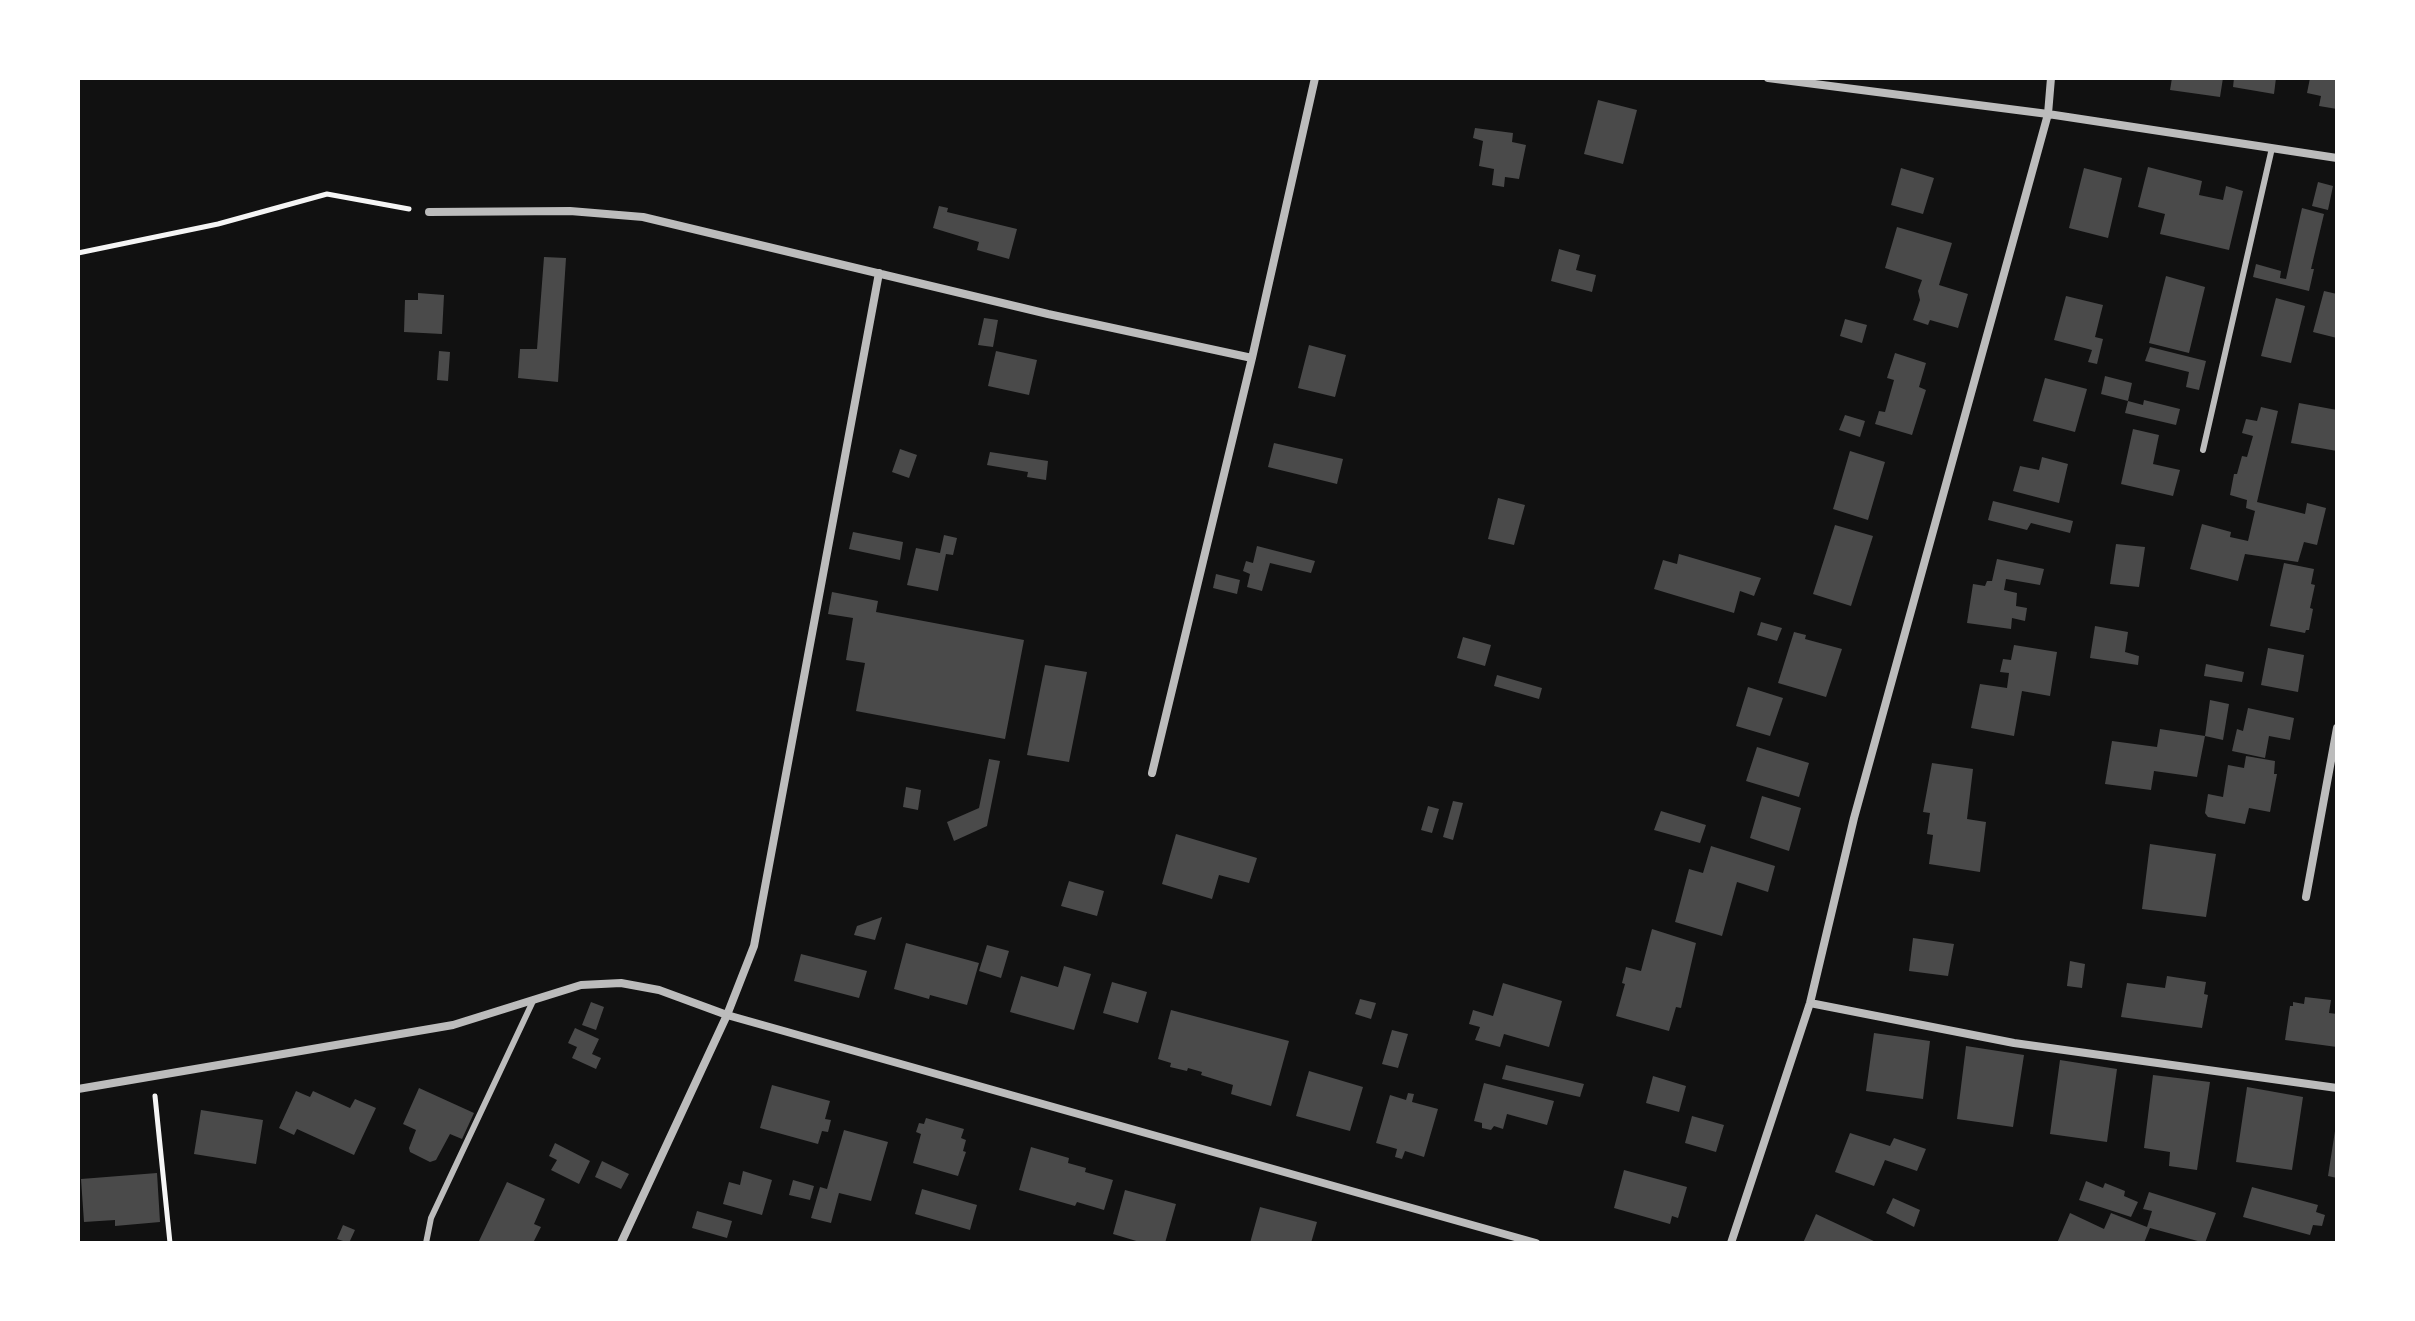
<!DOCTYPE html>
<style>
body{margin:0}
#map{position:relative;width:2415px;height:1321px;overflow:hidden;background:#111;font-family:Mulish,sans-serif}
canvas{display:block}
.frame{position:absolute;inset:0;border:80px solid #fff;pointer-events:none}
</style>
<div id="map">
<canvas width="2415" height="1321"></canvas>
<div class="frame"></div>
</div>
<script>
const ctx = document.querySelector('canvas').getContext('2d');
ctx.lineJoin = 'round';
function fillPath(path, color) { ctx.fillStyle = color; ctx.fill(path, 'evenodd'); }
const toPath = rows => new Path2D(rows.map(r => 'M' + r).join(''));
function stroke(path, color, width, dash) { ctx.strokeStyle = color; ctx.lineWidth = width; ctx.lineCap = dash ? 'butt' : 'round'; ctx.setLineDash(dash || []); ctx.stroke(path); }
const building = toPath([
 [2172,78,2223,78,2220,97,2170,90],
 [2234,78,2276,78,2274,94,2233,87],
 [2310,78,2337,78,2337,109,2319,106,2321,96,2307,93],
 [1598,100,1637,110,1623,164,1584,154],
 [1475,128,1513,133,1512,142,1526,145,1519,179,1505,177,1504,187,1492,185,1494,169,1479,166,1483,141,1473,138],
 [2148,167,2202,181,2199,195,2223,200,2226,186,2243,191,2229,250,2160,234,2165,214,2138,207],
 [1901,168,1934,178,1923,214,1891,205],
 [2084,168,2122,178,2108,238,2069,228],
 [2318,182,2333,186,2328,210,2312,206],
 [939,206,948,208,947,212,1017,229,1009,259,977,250,979,242,933,228],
 [2302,208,2324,214,2311,269,2314,269,2309,291,2253,277,2256,264,2281,271,2280,278,2286,279],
 [1897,227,1952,243,1939,285,1968,294,1958,328,1930,320,1928,325,1913,320,1920,300,1918,291,1922,280,1885,268],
 [1559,249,1580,255,1576,270,1596,275,1592,292,1551,281],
 [544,257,566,258,558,382,518,378,520,349,537,349],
 [2166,276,2205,287,2189,353,2149,343],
 [2324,291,2337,294,2337,338,2313,332],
 [418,293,444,295,442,334,404,332,405,300,418,300],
 [2066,296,2103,305,2095,337,2103,339,2097,364,2088,362,2092,350,2054,340],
 [2276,298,2305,306,2291,363,2261,356],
 [984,318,998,320,993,347,978,345],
 [1845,319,1867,325,1862,343,1840,336],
 [1309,345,1346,355,1335,397,1298,388],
 [2150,347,2206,361,2199,390,2186,387,2189,372,2145,361],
 [439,351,450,352,448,381,437,380],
 [996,351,1037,360,1029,395,988,386],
 [1895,353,1926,363,1919,387,1926,390,1912,435,1875,424,1879,411,1885,412,1894,380,1887,378],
 [2105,376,2132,383,2128,401,2101,394],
 [2045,378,2087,389,2075,432,2033,421],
 [2144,400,2180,409,2176,425,2125,413,2128,401,2143,405],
 [2299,403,2337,410,2337,451,2291,443],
 [2261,407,2278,411,2257,502,2305,514,2307,503,2326,508,2317,545,2304,542,2298,562,2245,554,2238,581,2190,569,2202,524,2231,532,2230,537,2248,541,2255,511,2246,508,2247,500,2230,495,2234,474,2237,474,2242,456,2247,457,2253,436,2242,433,2246,419,2257,421],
 [1845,415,1865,421,1860,437,1839,430],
 [2133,429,2159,435,2153,464,2180,470,2173,496,2121,484],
 [1274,443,1343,459,1337,484,1268,467],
 [900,449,917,455,909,478,892,472],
 [1850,451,1885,462,1868,520,1833,509],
 [990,452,1048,461,1046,480,1027,477,1028,472,987,465],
 [2042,457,2068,464,2059,503,2013,491,2020,466,2039,470],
 [1498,498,1525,505,1514,545,1488,539],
 [1993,501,2073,521,2070,533,2031,523,2027,530,1988,520],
 [1835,525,1873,536,1851,606,1813,594],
 [853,532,903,542,900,560,849,549],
 [944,535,957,538,953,555,946,554,938,591,907,585,916,548,940,553],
 [2116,544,2145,547,2139,587,2110,584],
 [1257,546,1315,561,1311,573,1270,563,1262,591,1247,587,1250,574,1243,571,1246,561,1253,563],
 [1679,554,1761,578,1754,596,1740,591,1734,613,1654,589,1663,560,1677,564],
 [1997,559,2044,569,2040,585,2006,579,2004,590,2017,593,2016,606,2027,608,2025,621,2012,618,2011,629,1967,623,1973,584,1985,586,1987,581,1992,581],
 [2284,563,2314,569,2311,584,2315,585,2310,608,2313,609,2309,630,2306,630,2305,633,2270,626],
 [1216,574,1240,580,1237,594,1213,588],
 [832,592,878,601,876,612,1024,640,1005,739,856,711,865,663,846,660,853,618,828,614],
 [1761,622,1782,628,1777,641,1757,635],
 [2095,626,2128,632,2125,652,2139,656,2138,665,2090,658],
 [1794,632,1806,635,1805,639,1842,649,1826,697,1778,683],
 [1463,637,1491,645,1485,666,1457,658],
 [2014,645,2057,652,2050,696,2022,691,2014,736,1971,728,1980,684,2007,688,2009,673,2000,672,2003,659,2011,660],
 [2268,648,2304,655,2298,692,2261,685],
 [2206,664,2244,672,2242,682,2204,676],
 [1045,665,1087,672,1069,762,1027,755],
 [1497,675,1542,688,1539,699,1494,686],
 [1748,687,1783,698,1770,736,1736,726],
 [2210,700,2229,704,2223,740,2205,736],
 [2248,708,2294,718,2290,740,2269,736,2265,758,2232,751,2237,729,2243,731],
 [2160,729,2205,736,2197,777,2154,771,2151,790,2105,784,2112,741,2157,747],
 [1757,747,1809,763,1799,797,1746,781],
 [2246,756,2275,761,2274,774,2277,774,2270,812,2249,808,2245,824,2208,817,2205,813,2208,794,2223,797,2228,765,2244,768],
 [989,759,1000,761,987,826,954,841,947,822,979,808],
 [1932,763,1973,769,1967,819,1986,822,1980,872,1929,864,1933,835,1927,834,1930,813,1923,812],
 [906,787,921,790,918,810,903,807],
 [1762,796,1801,808,1789,851,1750,838],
 [1453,801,1463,803,1453,840,1443,837],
 [1428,806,1439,809,1432,833,1421,830],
 [1661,811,1706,825,1700,843,1654,830],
 [1176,834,1257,858,1249,883,1219,875,1212,899,1162,884],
 [2150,844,2216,854,2206,917,2142,909],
 [1711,846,1775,866,1768,892,1737,882,1722,936,1675,922,1689,869,1703,873],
 [1069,881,1104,891,1097,916,1061,906],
 [882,917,875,940,854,935,857,926],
 [1652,929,1696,943,1681,1008,1676,1007,1669,1031,1616,1016,1625,984,1622,983,1626,967,1641,971],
 [1913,938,1954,944,1948,976,1909,971],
 [906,943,979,963,967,1005,930,995,929,999,894,989],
 [987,945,1009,951,1001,978,979,971],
 [801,954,867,971,859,998,794,981],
 [2070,961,2085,964,2082,988,2067,986],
 [1064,966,1091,974,1074,1030,1010,1012,1021,976,1058,987],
 [2167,976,2206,982,2204,994,2208,995,2202,1028,2121,1017,2127,983,2165,988],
 [1112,982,1147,992,1138,1023,1103,1013],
 [1503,983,1562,1001,1549,1047,1504,1034,1500,1047,1475,1040,1480,1027,1469,1024,1473,1010,1493,1016],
 [2305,997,2331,1000,2329,1013,2337,1014,2337,1047,2285,1040,2290,1006,2293,1006,2293,1002,2304,1004],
 [1360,999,1376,1003,1371,1019,1355,1014],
 [591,1002,604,1007,596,1030,582,1025],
 [1171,1010,1289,1041,1271,1106,1231,1094,1233,1085,1201,1075,1202,1072,1188,1068,1187,1071,1170,1067,1171,1063,1158,1059],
 [575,1028,599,1039,592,1054,601,1058,596,1069,572,1058,577,1047,568,1043],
 [1392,1030,1408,1034,1398,1068,1382,1064],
 [1874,1033,1930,1041,1923,1099,1866,1091],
 [1966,1046,2024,1055,2013,1127,1957,1119],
 [2060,1060,2117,1069,2107,1142,2050,1134],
 [1506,1065,1584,1084,1580,1097,1502,1079],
 [1309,1071,1363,1087,1350,1131,1296,1116],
 [2153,1075,2210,1082,2197,1170,2169,1166,2170,1152,2144,1148],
 [1653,1076,1686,1086,1679,1112,1646,1103],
 [1484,1083,1554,1101,1547,1125,1507,1114,1503,1129,1494,1126,1491,1130,1482,1128,1482,1123,1474,1121],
 [772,1085,830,1101,825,1119,831,1120,828,1132,822,1131,818,1144,760,1128],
 [2247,1087,2303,1097,2292,1170,2236,1162],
 [419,1088,474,1113,462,1139,450,1134,436,1160,430,1162,410,1152,409,1148,416,1130,403,1124],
 [296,1091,310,1097,313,1091,350,1108,355,1099,376,1108,354,1155,297,1129,294,1135,279,1128],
 [1408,1093,1414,1094,1412,1102,1438,1109,1424,1157,1405,1151,1402,1159,1395,1157,1397,1149,1376,1143,1390,1095,1406,1100],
 [201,1110,263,1120,256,1164,194,1154],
 [1692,1116,1724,1125,1716,1152,1685,1143],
 [926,1118,964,1129,961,1138,966,1140,963,1151,966,1152,958,1176,913,1163,921,1134,916,1132,919,1123,924,1124],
 [844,1130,888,1142,871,1201,839,1193,831,1223,811,1218,820,1187,827,1189],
 [2335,1131,2337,1131,2337,1178,2328,1176],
 [1850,1133,1890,1146,1894,1138,1926,1149,1917,1171,1885,1160,1874,1186,1835,1172],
 [555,1143,590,1161,579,1184,551,1170,557,1160,549,1156],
 [1031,1147,1069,1158,1068,1163,1086,1168,1085,1172,1113,1180,1104,1210,1077,1202,1075,1206,1019,1190],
 [602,1161,629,1174,621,1189,595,1177],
 [1624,1170,1687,1187,1678,1218,1672,1216,1670,1224,1614,1208],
 [743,1171,772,1180,762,1215,723,1204,729,1182,740,1185],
 [157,1173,160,1222,115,1226,115,1220,84,1222,81,1179],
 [793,1180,814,1186,810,1200,789,1195],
 [2086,1181,2103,1188,2105,1183,2125,1191,2124,1196,2138,1202,2131,1217,2079,1200],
 [507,1182,545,1199,534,1224,541,1227,533,1243,478,1243],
 [2252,1187,2318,1205,2316,1212,2325,1215,2322,1226,2313,1225,2310,1235,2243,1217],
 [922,1189,977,1205,970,1230,915,1214],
 [1125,1190,1176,1204,1165,1243,1143,1243,1113,1234],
 [2149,1192,2216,1213,2205,1243,2150,1228,2144,1243,2057,1243,2070,1213,2104,1229,2111,1213,2147,1227,2152,1211,2143,1209],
 [1893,1198,1920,1210,1914,1227,1886,1213],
 [1260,1207,1317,1222,1311,1243,1250,1243],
 [697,1211,732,1221,727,1238,692,1228],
 [1816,1214,1878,1243,1803,1243],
 [343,1225,355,1230,349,1243,337,1239]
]);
const path = toPath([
 [78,253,218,224,327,194,409,209],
 [155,1096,170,1243]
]);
const service = toPath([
 [2203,450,2272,148],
 [426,1243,431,1218,534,999]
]);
const minor = toPath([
 [1768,78,2048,114,2337,158],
 [429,212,570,211,643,217,1048,314,1252,358],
 [1152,773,1252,358,1315,78],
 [2306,897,2337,728],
 [1810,1003,2014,1043,2337,1088],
 [78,1089,453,1025,581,985,621,983,659,990,727,1015,1536,1243],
 [621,1243,727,1015,754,946,879,273],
 [1731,1243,1810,1003,1854,818,2048,114,2051,78]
]);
fillPath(building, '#4a4a4a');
stroke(path, '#f5f5f5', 5);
stroke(service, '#bcbcbc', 6);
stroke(minor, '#bcbcbc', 8);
</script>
